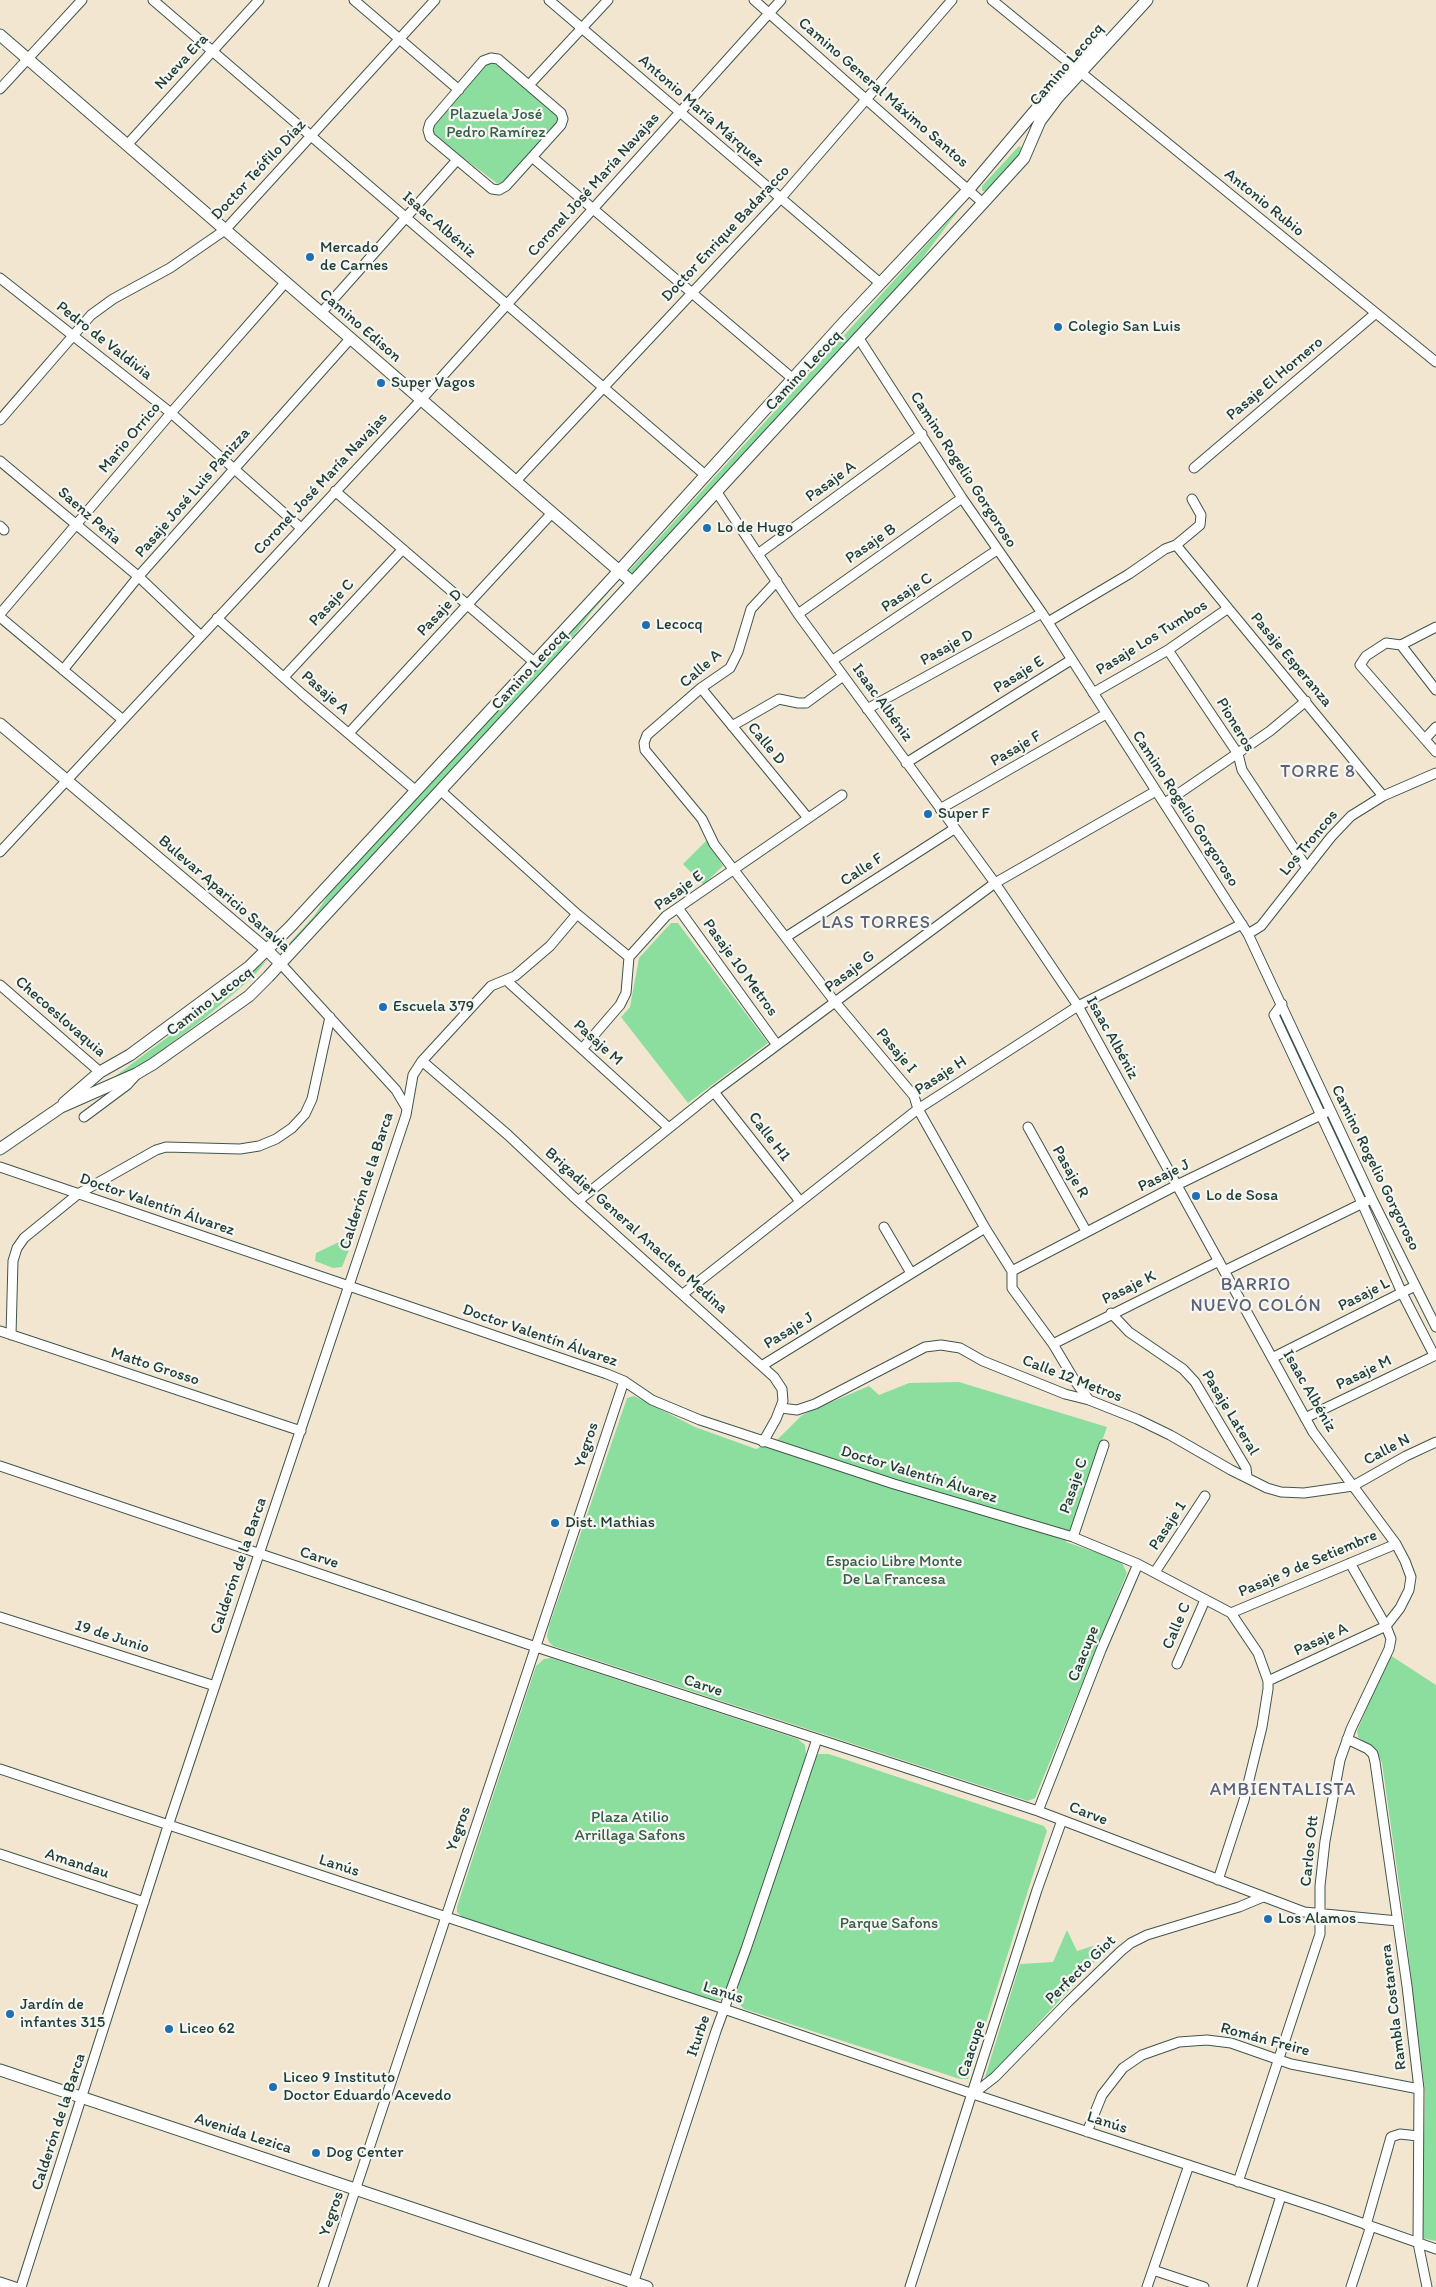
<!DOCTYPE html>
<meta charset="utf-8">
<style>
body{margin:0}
canvas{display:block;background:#f3e6d1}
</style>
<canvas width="1436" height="2287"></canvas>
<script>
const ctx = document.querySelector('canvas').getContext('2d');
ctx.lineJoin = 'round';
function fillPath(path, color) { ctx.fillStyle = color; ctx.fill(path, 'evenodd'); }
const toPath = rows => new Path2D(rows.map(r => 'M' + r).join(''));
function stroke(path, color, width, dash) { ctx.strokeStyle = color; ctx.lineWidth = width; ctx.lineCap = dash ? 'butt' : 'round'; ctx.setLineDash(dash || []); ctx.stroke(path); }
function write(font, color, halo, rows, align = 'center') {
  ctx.font = font + ' Itim,sans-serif'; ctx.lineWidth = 4.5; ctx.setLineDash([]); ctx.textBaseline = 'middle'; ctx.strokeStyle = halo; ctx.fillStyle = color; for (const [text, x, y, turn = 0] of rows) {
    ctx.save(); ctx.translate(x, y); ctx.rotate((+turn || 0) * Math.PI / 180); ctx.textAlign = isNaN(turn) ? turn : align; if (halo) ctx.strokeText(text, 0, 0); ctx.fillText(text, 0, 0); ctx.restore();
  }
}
const green = toPath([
 [493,62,557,116,557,123,506,182,498,184,433,135,433,128,486,65],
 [1019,146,1025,150,987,191,982,191,982,186],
 [961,207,918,264,848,341,634,574,629,571],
 [618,581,590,614,567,645,284,951,283,950,314,916,333,888],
 [707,840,723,866,704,884,701,883,683,864],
 [671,923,678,923,768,1043,688,1103,621,1017,630,1007,639,958],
 [268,959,253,977,205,1018,136,1069,110,1080,223,996],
 [343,1240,347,1240,351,1245,342,1267,333,1268,315,1261,316,1253],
 [959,1382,1107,1427,1066,1542,1121,1561,1127,1573,1035,1798,1028,1801,553,1646,549,1642,547,1637,549,1626,627,1398,634,1396,695,1427,756,1449,778,1439,801,1416,810,1411,869,1386,879,1395,909,1383],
 [1390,1655,1436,1685,1436,2241,1422,2238,1425,2091,1404,1919,1382,1763,1377,1752,1358,1737,1357,1731],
 [551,1658,798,1739,805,1745,806,1755,725,1995,721,2000,713,2000,462,1917,457,1912,457,1907,487,1814,536,1666,544,1659],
 [818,1754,829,1754,1044,1826,1047,1831,968,2079,960,2079,744,2009,737,2002,737,1990,809,1772,815,1756],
 [1067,1930,1077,1951,1093,1946,1099,1957,994,2072,989,2077,985,2077,1020,1964,1053,1962]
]);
const minor = toPath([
 [153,0,704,474],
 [354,0,459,90],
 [549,0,880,283],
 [754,0,983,203],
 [992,0,1436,362],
 [491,58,498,59,561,113,563,119,561,125,506,186,499,190,492,189,430,137,428,130,430,123,483,61,491,58],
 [529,85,608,0],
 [0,89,82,0],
 [127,145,259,0],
 [532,157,792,378],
 [0,278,171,413,301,528],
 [321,313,457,160],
 [858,337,962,498,1042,613,1248,934,1372,1199,1436,1327],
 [0,420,91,315,113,299,170,268,225,230,435,0],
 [0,461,139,577,201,636],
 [1194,468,1376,313],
 [515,482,780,199,952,0],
 [335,491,534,662],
 [716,491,798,614,995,883,1078,1006,1313,1432,1396,1544,1405,1561,1411,1577,1409,1590,1400,1608,1386,1626,1268,1681],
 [0,526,4,530],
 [1176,545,1383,796],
 [758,554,922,434],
 [777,581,751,609,738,652,730,668,701,688,647,735,644,743,645,750,702,819,714,844,835,1002,914,1096,918,1109,985,1228,1012,1271,1012,1288,1053,1344,1075,1381,1089,1400],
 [0,614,171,413,285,283],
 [798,614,962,498],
 [0,617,123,720],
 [217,618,302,694,415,790],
 [1048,622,1129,574,1165,549,1176,545,1200,525,1201,515,1192,499],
 [1436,627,1401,645,1386,643,1366,656,1360,665,1436,752],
 [1401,645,1436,690],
 [1168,650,1238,754,1242,770,1307,868],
 [833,660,997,550],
 [63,670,138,577,350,339],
 [284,677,402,550],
 [701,688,808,818],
 [1093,693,1168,650,1227,609],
 [867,709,1042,613],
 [732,726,779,699,798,703,806,703,843,676],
 [349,733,552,513],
 [1425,739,1436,727],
 [906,763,1071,660],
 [440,790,577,914,629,957],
 [1165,803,1270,731,1306,701],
 [940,809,1106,714],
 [0,852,421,400,781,0],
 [678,908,777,1045],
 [1248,934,1261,926,1331,837,1351,816,1383,796,1436,773],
 [786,937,954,829],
 [281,964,396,1090,406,1107],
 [506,980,669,1128],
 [0,985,100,1072],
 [1282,1004,1274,1015,1362,1203,1402,1293,1434,1355],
 [582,1049,620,1005,626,993,629,957,666,916,842,795],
 [422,1061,508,1135,578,1201,774,1377,782,1389,783,1401,776,1419,763,1442],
 [714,1092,799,1200],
 [84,1117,127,1085,136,1075],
 [1028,1127,1086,1231],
 [0,1167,607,1374,624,1381,652,1400,700,1420,894,1484,1073,1537,1138,1564,1231,1613,1258,1653,1268,1681,1268,1689,1262,1727,1244,1800,1218,1880],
 [578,1201,714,1092,995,883,1156,791],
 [884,1227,911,1273],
 [1012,1271,1177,1185,1325,1113],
 [1224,1271,1367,1201],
 [683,1294,918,1109,1078,1006,1242,924],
 [1111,1313,1129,1332,1183,1369,1195,1382,1246,1468,1247,1477],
 [0,1331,301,1431],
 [11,1335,13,1261,17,1248,24,1238,78,1194,156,1150,166,1147,240,1149,259,1146,276,1139,292,1128,305,1114,312,1099,330,1017],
 [1053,1344,1219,1261],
 [1272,1358,1415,1286],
 [763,1365,985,1228],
 [781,1408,797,1410,815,1404,925,1347,941,1345,960,1348,983,1361,1065,1394,1089,1400,1137,1419,1170,1435,1231,1470,1267,1488,1281,1492,1304,1493,1353,1486,1406,1456,1436,1442],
 [1305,1418,1436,1355],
 [0,1466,536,1647,1038,1811,1304,1912,1398,1921],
 [1073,1537,1104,1445],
 [1155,1572,1205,1496],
 [1231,1613,1396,1544],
 [0,1617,215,1686],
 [1177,1664,1205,1600],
 [1347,1739,1368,1749,1373,1754,1375,1762,1407,1986,1419,2089,1418,2243,1427,2287],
 [0,1769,724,2009,973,2094,1325,2210,1436,2249],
 [1038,1811,1101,1650,1138,1564],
 [0,1854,144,1902],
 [973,2094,995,2077,1068,2002,1121,1951,1131,1943,1147,1935,1239,1907,1263,1897],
 [1087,2132,1102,2095,1123,2068,1142,2055,1179,2042,1207,2040,1231,2043,1291,2064,1419,2089],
 [1238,2182,1320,1934,1320,1886,1325,1841,1340,1760,1351,1729,1389,1649,1391,1639,1386,1626,1350,1563],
 [1366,2225,1391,2137,1400,2134,1418,2136],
 [1153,2270,1204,2287],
 [0,2282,15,2287],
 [21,2287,168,1826,406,1115,413,1075,422,1061,491,986,515,976,550,946,577,914],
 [323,2287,624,1381],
 [632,2287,716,2031,746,1949,817,1739],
 [910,2287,1037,1890,1062,1820],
 [1147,2287,1189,2165],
 [1252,2287,1281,2196],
 [1351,2287,1371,2226]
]);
const tertiary = toPath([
 [0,35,632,582],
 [0,724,267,950,281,964],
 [64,1103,100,1072,130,1055,249,967,290,927,619,571,844,322,969,189,1055,87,1101,38],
 [0,1149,61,1107,136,1074,153,1064,249,996,268,977,983,203,1024,158,1040,121,1058,97,1147,0],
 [0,2070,647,2287]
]);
const markers = [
 [310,257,5,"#1f6fb2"],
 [1058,327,5,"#1f6fb2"],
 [381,383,5,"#1f6fb2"],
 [707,528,5,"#1f6fb2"],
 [646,625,5,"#1f6fb2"],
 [928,814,5,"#1f6fb2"],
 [383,1007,5,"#1f6fb2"],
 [1196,1196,5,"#1f6fb2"],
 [555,1523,5,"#1f6fb2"],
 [1268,1919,5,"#1f6fb2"],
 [10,2014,5,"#1f6fb2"],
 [169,2029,5,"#1f6fb2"],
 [273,2087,5,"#1f6fb2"],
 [316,2153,5,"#1f6fb2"]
];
const streetNames = [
 ["Nueva Era",182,62,-47],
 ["Camino Lecocq",1067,65,-49],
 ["Camino General Máximo Santos",883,93,41],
 ["Antonio María Márquez",701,111,41],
 ["Doctor Teófilo Díaz",259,170,-47],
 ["Coronel José María Navajas",594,185,-48],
 ["Antonio Rubio",1264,203,39],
 ["Isaac Albéniz",439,225,41],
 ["Doctor Enrique Badaracco",726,234,-47],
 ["Camino Edison",360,326,41],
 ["Pedro de Valdivia",104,341,38],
 ["Camino Lecocq",804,371,-47],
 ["Pasaje El Hornero",1275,379,-40],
 ["Mario Orrico",130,438,-50],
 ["Camino Rogelio Gorgoroso",963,470,57],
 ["Pasaje A",831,482,-36],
 ["Coronel José María Navajas",321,484,-47],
 ["Pasaje José Luis Panizza",193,493,-49],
 ["Saenz Peña",89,516,41],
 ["Pasaje B",871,544,-35],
 ["Pasaje C",907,593,-34],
 ["Pasaje C",332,603,-47],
 ["Pasaje D",440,613,-47],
 ["Pasaje Los Tumbos",1152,638,-32],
 ["Pasaje D",947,648,-29],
 ["Pasaje Esperanza",1291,660,50],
 ["Calle A",701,669,-41],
 ["Camino Lecocq",530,670,-47],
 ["Pasaje E",1019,675,-32],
 ["Pasaje A",325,693,41],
 ["Isaac Albéniz",882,703,54],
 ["Pioneros",1235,725,59],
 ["Calle D",766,744,50],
 ["Pasaje F",1016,749,-30],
 ["Camino Rogelio Gorgoroso",1185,809,57],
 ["Los Troncos",1309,843,-50],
 ["Calle F",862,870,-33],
 ["Pasaje E",679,891,-36],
 ["Bulevar Aparicio Saravia",224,894,41],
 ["Pasaje 10 Metros",740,968,54],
 ["Pasaje G",850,972,-37],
 ["Camino Lecocq",210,1002,-37],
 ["Checoeslovaquia",60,1017,41],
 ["Isaac Albéniz",1112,1038,61],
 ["Pasaje M",598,1043,42],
 ["Pasaje I",896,1051,50],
 ["Pasaje H",941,1076,-33],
 ["Calle H1",769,1137,52],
 ["Camino Rogelio Gorgoroso",1375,1168,64],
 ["Pasaje R",1070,1172,60],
 ["Pasaje J",1164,1176,-26],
 ["Calderón de la Barca",367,1181,-72],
 ["Doctor Valentín Álvarez",157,1205,19],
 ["Brigadier General Anacleto Medina",636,1231,42],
 ["Pasaje K",1129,1288,-26],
 ["Pasaje L",1364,1295,-27],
 ["Pasaje J",789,1331,-32],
 ["Doctor Valentín Álvarez",540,1336,19],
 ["Matto Grosso",155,1367,18],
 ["Pasaje M",1364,1373,-26],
 ["Calle 12 Metros",1072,1379,21],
 ["Isaac Albéniz",1309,1391,60],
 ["Pasaje Lateral",1230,1413,59],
 ["Yegros",587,1445,-72],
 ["Calle N",1387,1450,-28],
 ["Doctor Valentín Álvarez",919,1475,17],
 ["Pasaje C",1074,1486,-71],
 ["Pasaje 1",1168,1526,-57],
 ["Carve",319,1558,18],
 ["Pasaje 9 de Setiembre",1308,1564,-23],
 ["Calderón de la Barca",239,1566,-71],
 ["Calle C",1177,1626,-67],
 ["19 de Junio",112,1637,18],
 ["Pasaje A",1321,1640,-25],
 ["Caacupe",1084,1654,-68],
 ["Carve",703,1686,18],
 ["Carve",1088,1814,21],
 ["Yegros",459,1829,-71],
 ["Carlos Ott",1310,1851,-84],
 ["Amandau",77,1864,18],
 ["Lanús",339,1866,18],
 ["Perfecto Giot",1081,1970,-44],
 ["Lanús",723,1993,18],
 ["Rambla Costanera",1394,2007,-97],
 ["Iturbe",699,2036,-71],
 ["Román Freire",1265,2040,15],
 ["Caacupe",972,2049,-72],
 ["Calderón de la Barca",59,2122,-72],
 ["Lanús",1107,2123,18],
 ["Avenida Lezica",243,2134,18],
 ["Yegros",332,2214,-71]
];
const parkNames = [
 ["Plazuela José",496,115],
 ["Pedro Ramírez",496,133],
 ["Espacio Libre Monte",894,1562],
 ["De La Francesa",894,1580],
 ["Plaza Atilio",630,1818],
 ["Arrillaga Safons",630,1836],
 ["Parque Safons",889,1924]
];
const poiNames = [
 ["Mercado",320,248],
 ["de Carnes",320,266],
 ["Colegio San Luis",1068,327],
 ["Super Vagos",391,383],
 ["Lo de Hugo",717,528],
 ["Lecocq",656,625],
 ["Super F",938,814],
 ["Escuela 379",393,1007],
 ["Lo de Sosa",1206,1196],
 ["Dist. Mathias",565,1523],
 ["Los Alamos",1278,1919],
 ["Jardín de",20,2005],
 ["infantes 315",20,2023],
 ["Liceo 62",179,2029],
 ["Liceo 9 Instituto",283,2078],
 ["Doctor Eduardo Acevedo",283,2096],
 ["Dog Center",326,2153]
];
const neighbourhoodNames = [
 ["TORRE 8",1318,772],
 ["LAS TORRES",876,923],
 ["BARRIO",1256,1285],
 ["NUEVO COLÓN",1256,1306],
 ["AMBIENTALISTA",1283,1790]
];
fillPath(green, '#8cde9e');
stroke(minor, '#3f564c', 11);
stroke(tertiary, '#3f564c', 13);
stroke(minor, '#fff', 9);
stroke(tertiary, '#fff', 11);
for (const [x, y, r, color] of markers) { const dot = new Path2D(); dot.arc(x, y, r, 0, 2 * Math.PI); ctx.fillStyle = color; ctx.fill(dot); stroke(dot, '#f6f6f2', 2); }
write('16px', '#1f3d34', '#f6f6f2', streetNames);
write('16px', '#355d49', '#f6f6f2', parkNames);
write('16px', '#1f3d34', '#f6f6f2', poiNames, 'left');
ctx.letterSpacing = '1px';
write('18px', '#5c6174', '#f6f6f2', neighbourhoodNames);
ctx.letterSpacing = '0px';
</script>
